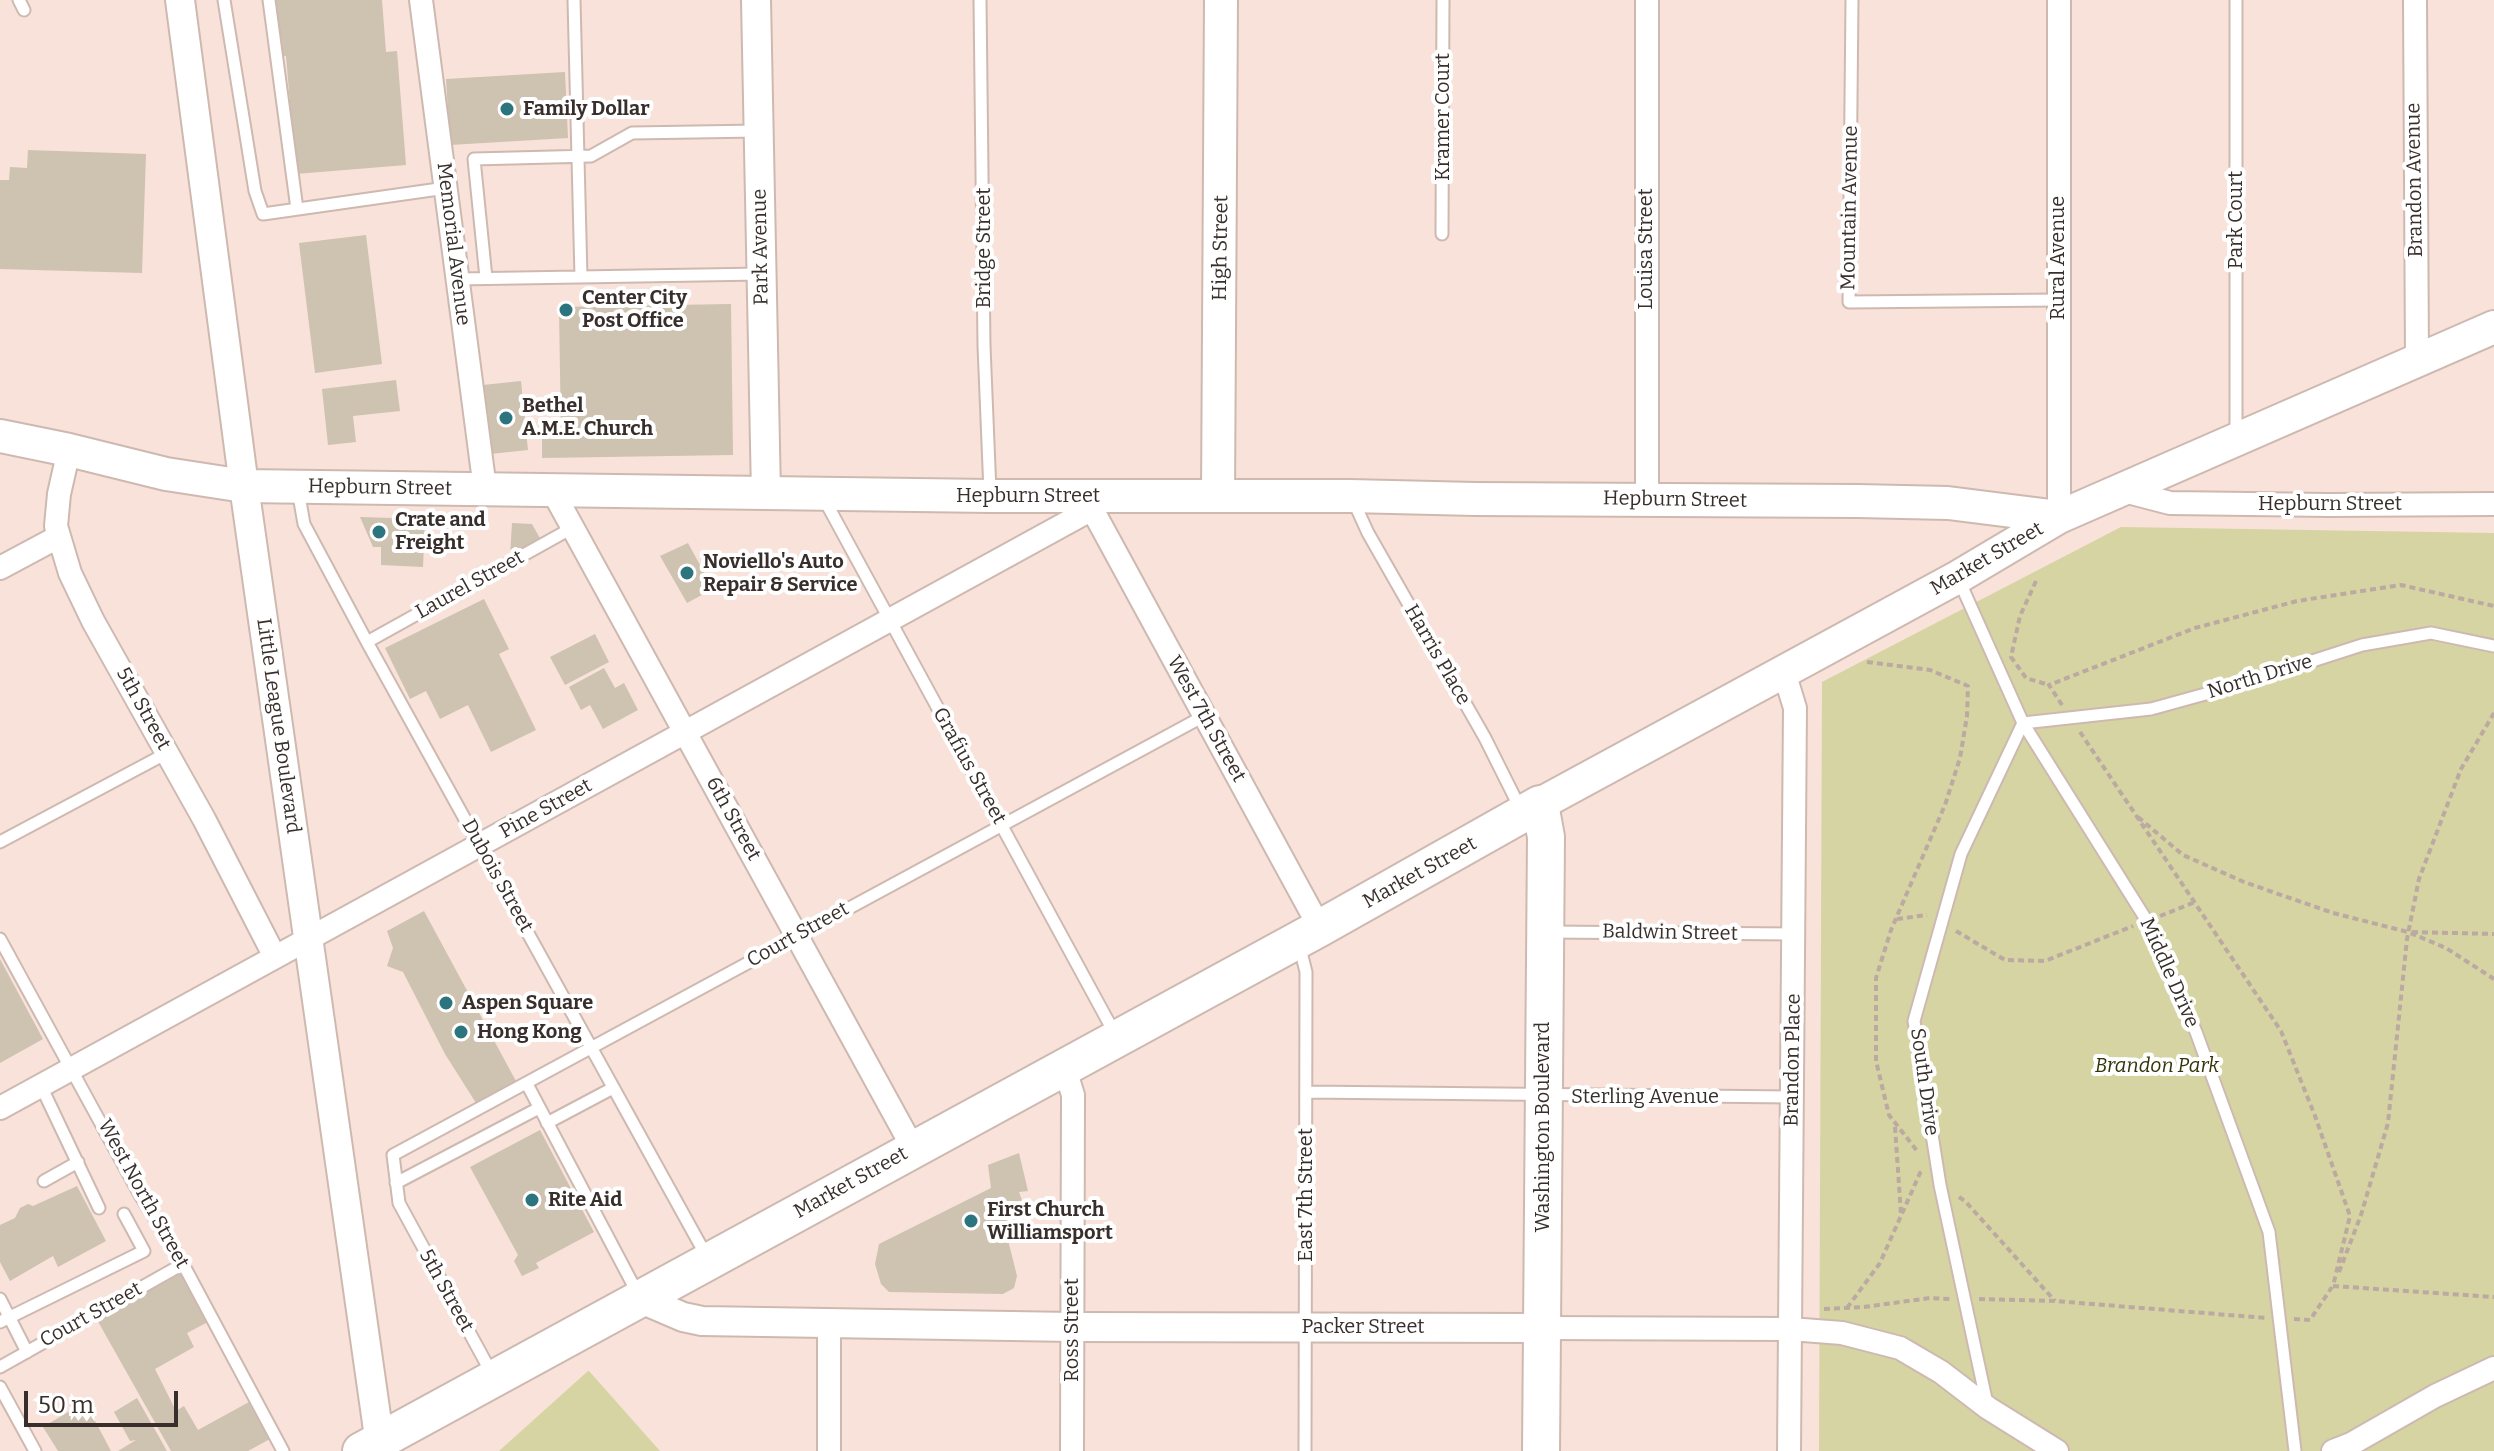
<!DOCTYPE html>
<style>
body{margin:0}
#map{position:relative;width:2494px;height:1451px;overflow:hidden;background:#f8e2da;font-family:Bitter,serif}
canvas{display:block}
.scale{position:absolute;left:24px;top:1391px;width:154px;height:36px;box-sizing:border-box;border:4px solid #382f2c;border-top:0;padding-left:10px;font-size:24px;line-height:28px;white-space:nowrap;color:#382f2c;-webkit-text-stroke:6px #fff;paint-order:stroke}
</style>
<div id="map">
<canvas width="2494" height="1451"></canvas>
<div class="scale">50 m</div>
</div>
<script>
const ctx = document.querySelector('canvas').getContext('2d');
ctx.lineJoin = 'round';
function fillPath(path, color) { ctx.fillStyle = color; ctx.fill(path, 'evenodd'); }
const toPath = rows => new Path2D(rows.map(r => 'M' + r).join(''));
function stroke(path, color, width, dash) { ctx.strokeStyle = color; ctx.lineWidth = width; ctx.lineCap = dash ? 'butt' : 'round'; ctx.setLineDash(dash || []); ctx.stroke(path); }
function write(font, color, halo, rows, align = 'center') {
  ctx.font = font + ' Bitter,serif'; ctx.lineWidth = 8; ctx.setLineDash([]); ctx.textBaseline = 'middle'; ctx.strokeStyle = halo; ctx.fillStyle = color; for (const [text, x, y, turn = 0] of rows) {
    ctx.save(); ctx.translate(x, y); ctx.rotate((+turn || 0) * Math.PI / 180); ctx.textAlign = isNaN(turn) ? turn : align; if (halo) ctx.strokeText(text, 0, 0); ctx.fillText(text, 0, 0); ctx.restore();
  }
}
const green = toPath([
 [2121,527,2494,533,2494,1451,1819,1451,1822,682],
 [589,1371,660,1451,499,1451,588,1371]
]);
const building = toPath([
 [272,0,382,0,386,52,397,51,406,165,296,174,286,56,277,57],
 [565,72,568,138,450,145,446,79],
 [28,150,146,154,142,273,0,269,0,180,9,180,10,167,27,168],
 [366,235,382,364,315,373,299,243],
 [731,304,733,455,542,458,542,436,561,436,559,307],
 [396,380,400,411,353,416,356,442,328,445,322,389],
 [521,381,528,450,490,454,483,385],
 [360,517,425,519,423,567,381,565,381,547,373,547],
 [512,523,532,524,541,540,510,557],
 [688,543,713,589,687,603,660,556],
 [484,599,509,649,499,654,536,730,491,752,468,705,440,719,426,691,410,699,385,648],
 [595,634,609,662,565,685,550,657],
 [604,668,615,688,624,683,638,710,603,729,590,705,581,710,569,687],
 [424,911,517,1083,476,1103,445,1054,403,972,387,966,393,948,387,931],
 [0,959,43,1039,0,1063],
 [540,1130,594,1232,536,1263,539,1268,522,1276,514,1261,518,1255,470,1167],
 [1019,1153,1028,1191,1019,1192,1028,1217,1004,1224,1017,1276,1014,1288,1003,1294,889,1292,881,1284,875,1264,879,1244,991,1188,988,1165],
 [77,1186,106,1241,58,1267,53,1256,10,1281,0,1262,0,1225,15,1218,20,1208,28,1204,33,1206],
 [182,1269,208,1322,187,1333,194,1347,155,1369,176,1411,184,1406,198,1430,249,1402,270,1439,248,1451,171,1451,96,1318],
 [137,1398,167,1451,118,1451,136,1440,130,1441,114,1412],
 [85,1402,111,1451,58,1451,43,1427]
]);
const path = toPath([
 [2036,581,2020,616,2011,657,2026,678,2049,685],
 [1867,662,1930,670,1968,686,1967,716,1960,758,1945,805,1891,930,1876,978,1876,1061,1889,1115,1918,1152],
 [2062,705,2049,685,2195,628,2297,601,2401,585,2494,606],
 [2080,732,2281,1031,2315,1116,2350,1216,2333,1286],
 [2138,817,2183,855,2244,882,2333,913,2408,932,2446,948,2494,979],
 [2160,916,2195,902],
 [1897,919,1927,915],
 [1956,931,2005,960,2045,961,2133,926],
 [2412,932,2494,934],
 [1895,1127,1901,1214],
 [1959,1197,1965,1201,2055,1301],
 [2339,1272,2361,1215,2388,1123,2407,939,2419,879,2461,769,2494,713],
 [2333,1286,2494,1297],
 [1979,1299,2055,1301,2266,1318],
 [1847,1308,1880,1263,1920,1173,1923,1171],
 [1824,1309,1864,1307,1930,1298,1951,1299],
 [2294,1319,2310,1320,2332,1287]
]);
const service = toPath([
 [19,0,24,10],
 [224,0,255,191,263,214,446,188],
 [269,0,297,209],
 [574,0,581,277],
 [980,0,984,346,990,492],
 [1852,0,1849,302,2058,300],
 [1442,234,1443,0],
 [486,278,474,159,591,156,632,133,758,131],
 [457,279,761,274],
 [2236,435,2236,0],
 [298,490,304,524,367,642,707,1257],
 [823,497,1115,1034],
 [1352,498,1368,533,1485,738,1521,810],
 [1958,578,2023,723,2147,921,2196,1032,2269,1232,2295,1451],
 [367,642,572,528],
 [0,842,167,753],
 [1549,932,1795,934],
 [0,939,140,1195,183,1264,283,1451],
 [1299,944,1306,972,1305,1451],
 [527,1084,639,1296],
 [41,1086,99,1208],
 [1306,1092,1793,1097],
 [547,1123,613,1088],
 [44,1181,78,1162],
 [396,1183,539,1108],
 [0,1299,27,1352],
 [0,1322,144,1251,124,1214],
 [0,1367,183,1264],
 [492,1374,399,1203,393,1155,1204,716],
 [0,1387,35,1451],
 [1987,1404,1940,1185,1914,1021,1961,854,2023,723,2151,709,2238,685,2362,645,2431,633,2494,646]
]);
const minor = toPath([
 [421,0,485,489],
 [1647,0,1647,499],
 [2059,0,2059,517],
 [2415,0,2417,360],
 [69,450,59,494,56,526,70,573,93,621,204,819,275,957],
 [552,490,913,1148],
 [2120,490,2170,503,2329,505,2494,504],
 [1092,497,1092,509,1320,928],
 [0,568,58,537],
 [1784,672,1795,708,1789,1451],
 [1064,1066,1073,1095,1072,1451],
 [0,1108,1092,509],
 [1542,1328,1790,1329,1842,1333,1900,1348,1941,1372,1988,1408,2057,1451],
 [829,1451,829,1324],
 [2333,1451,2351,1444,2435,1396,2494,1368]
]);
const tertiary = toPath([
 [180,0,244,486,381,1451],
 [756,0,766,494],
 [641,1299,683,1317,702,1321,1073,1327,1542,1328]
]);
const secondary = toPath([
 [0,436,69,450,166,474,244,486,990,496,1350,496,1475,499,1858,501,1948,503,2059,517],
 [1218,496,1221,0],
 [1540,804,1958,577,2059,517,2494,327]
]);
const primary = toPath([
 [361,1451,1320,928,1540,804,1546,837,1541,1451]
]);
const markers = [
 [507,109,8,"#2d757e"],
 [566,310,8,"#2d757e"],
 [506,418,8,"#2d757e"],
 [379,532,8,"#2d757e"],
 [687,573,8,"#2d757e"],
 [446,1003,8,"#2d757e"],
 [461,1032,8,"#2d757e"],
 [532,1200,8,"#2d757e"],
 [971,1221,8,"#2d757e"]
];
const poiNames = [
 ["Family Dollar",523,109],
 ["Center City",582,298],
 ["Post Office",582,321],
 ["Bethel",522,406],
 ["A.M.E. Church",522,429],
 ["Crate and",395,520],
 ["Freight",395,543],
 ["Noviello's Auto",703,562],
 ["Repair & Service",703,585],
 ["Aspen Square",462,1003],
 ["Hong Kong",477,1032],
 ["Rite Aid",548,1200],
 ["First Church",987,1210],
 ["Williamsport",987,1233]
];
const streetNames = [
 ["Kramer Court",1443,117,-90],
 ["Brandon Avenue",2415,180,-91],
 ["Mountain Avenue",1850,208,-89],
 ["Park Court",2236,220,-90],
 ["Memorial Avenue",453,244,83],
 ["Park Avenue",761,247,-91],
 ["Bridge Street",984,248,-90],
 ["High Street",1221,248,-89],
 ["Louisa Street",1646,249,-90],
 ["Rural Avenue",2058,258,-90],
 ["Hepburn Street",380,488,1],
 ["Hepburn Street",1028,496],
 ["Hepburn Street",1675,500,1],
 ["Hepburn Street",2330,504],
 ["Market Street",1987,559,-30],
 ["Laurel Street",470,585,-29],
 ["Harris Place",1437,655,60],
 ["North Drive",2260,677,-17],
 ["5th Street",143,709,61],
 ["West 7th Street",1206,719,61],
 ["Little League Boulevard",278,726,82],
 ["Grafius Street",969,766,61],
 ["Pine Street",546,809,-29],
 ["6th Street",733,819,61],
 ["Market Street",1420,873,-29],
 ["Dubois Street",497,876,61],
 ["Baldwin Street",1670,933,1],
 ["Court Street",798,935,-29],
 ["Middle Drive",2169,973,66],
 ["Brandon Place",1793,1060,-89],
 ["South Drive",1924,1082,82],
 ["Sterling Avenue",1645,1097],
 ["Washington Boulevard",1543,1127,-90],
 ["Market Street",851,1183,-29],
 ["West North Street",143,1194,61],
 ["East 7th Street",1306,1195,-90],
 ["5th Street",446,1291,61],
 ["Court Street",91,1315,-29],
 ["Packer Street",1363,1327],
 ["Ross Street",1072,1330,-90]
];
const parkNames = [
 ["Brandon Park",2157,1066]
];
fillPath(green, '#d5d4a2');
fillPath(building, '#cec2b1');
stroke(service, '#ceb9b1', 15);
stroke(minor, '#ceb9b1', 26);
stroke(tertiary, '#ceb9b1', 32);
stroke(secondary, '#ceb9b1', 36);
stroke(primary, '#ceb9b1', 40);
stroke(path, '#bba9a2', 4, [6, 4]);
stroke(service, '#fff', 11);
stroke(minor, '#fff', 22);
stroke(tertiary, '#fff', 28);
stroke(secondary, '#fff', 32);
stroke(primary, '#fff', 36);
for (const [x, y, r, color] of markers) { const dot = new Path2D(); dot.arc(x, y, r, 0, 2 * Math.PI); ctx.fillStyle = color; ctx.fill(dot); stroke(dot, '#fff', 3); }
write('bold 20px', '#382f2c', '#fff', poiNames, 'left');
write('20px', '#382f2c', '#fff', streetNames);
write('italic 20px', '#353309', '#fff', parkNames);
</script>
